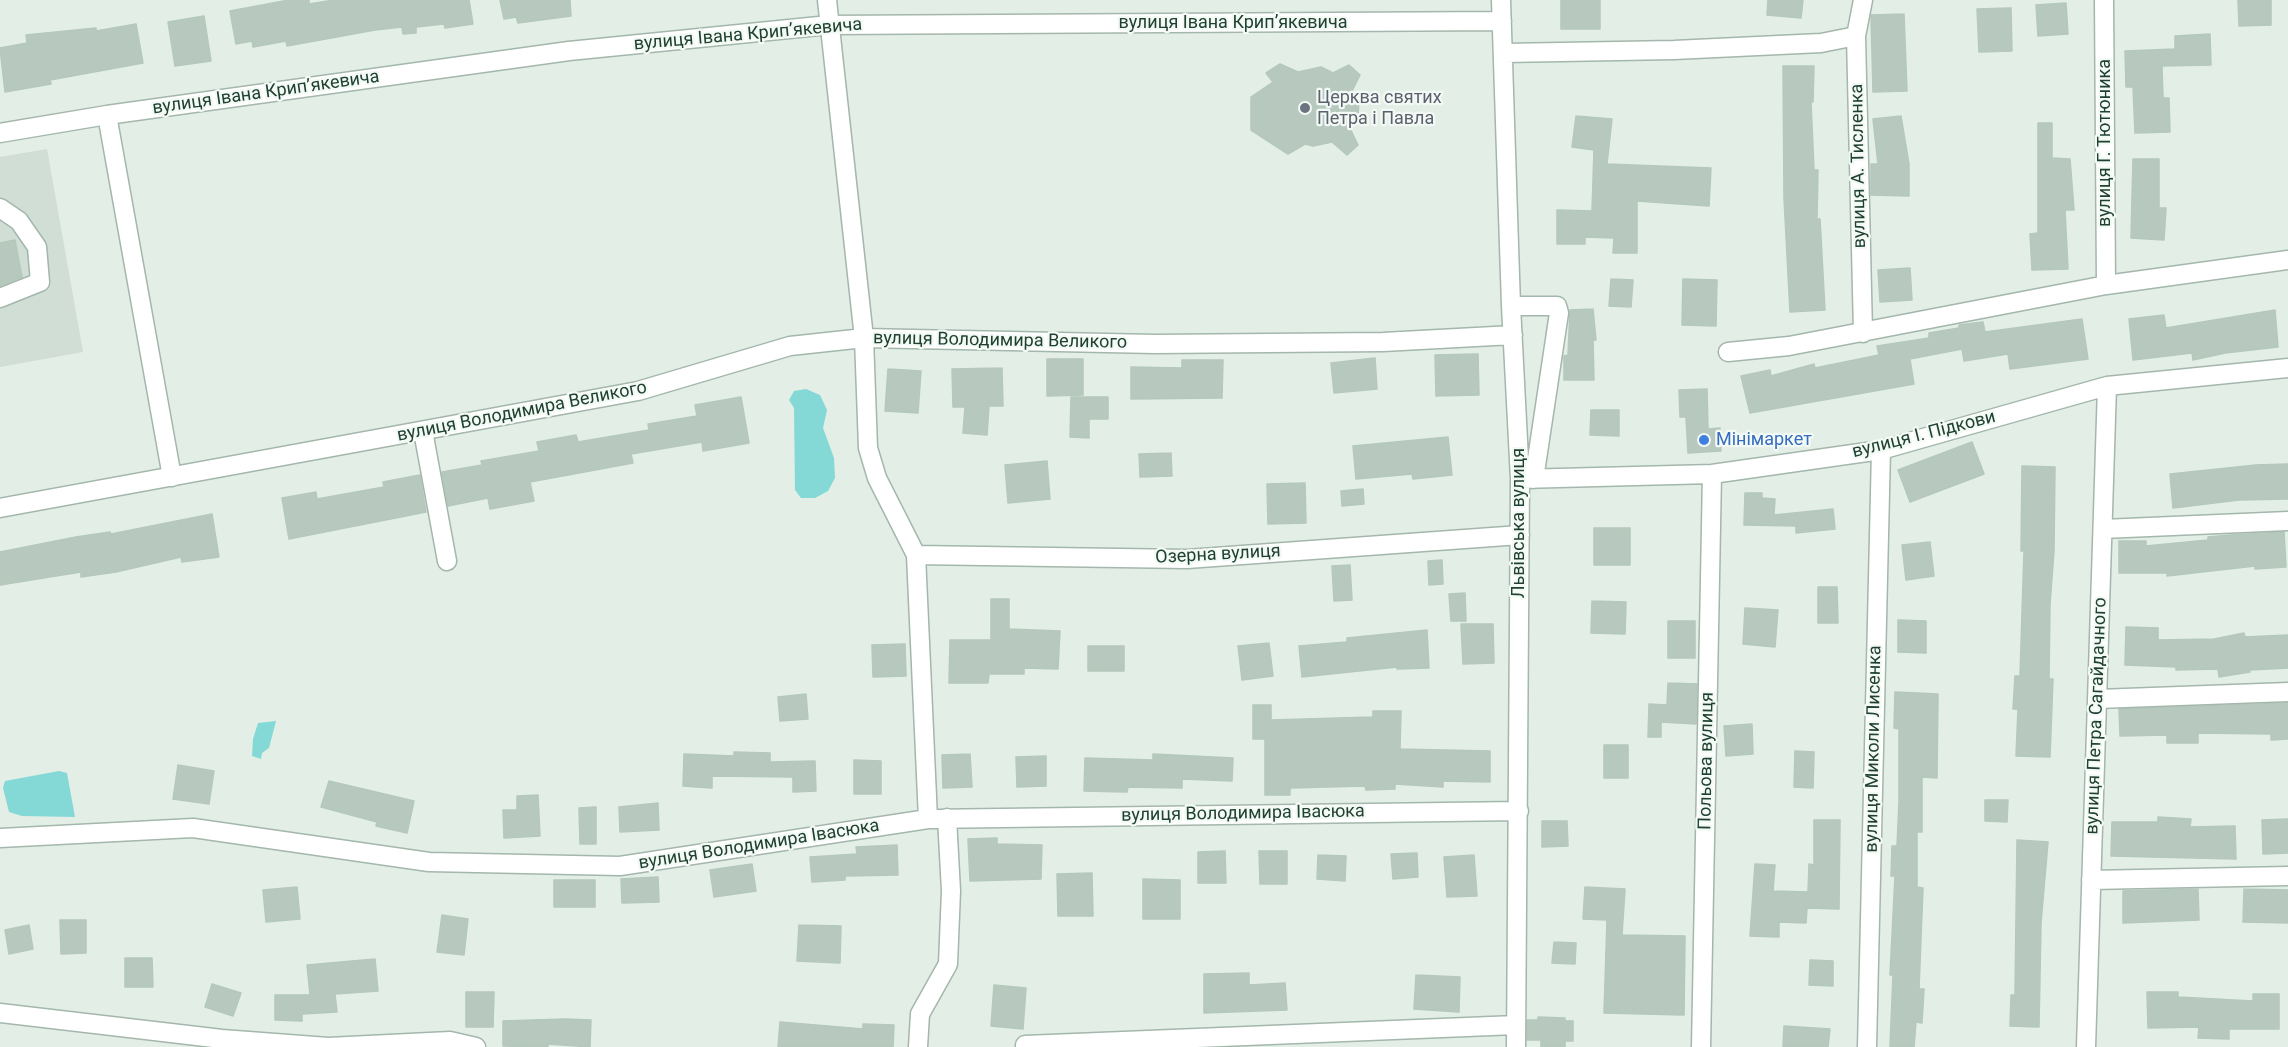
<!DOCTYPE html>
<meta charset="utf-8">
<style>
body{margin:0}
canvas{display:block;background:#e2eee6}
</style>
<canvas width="2288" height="1047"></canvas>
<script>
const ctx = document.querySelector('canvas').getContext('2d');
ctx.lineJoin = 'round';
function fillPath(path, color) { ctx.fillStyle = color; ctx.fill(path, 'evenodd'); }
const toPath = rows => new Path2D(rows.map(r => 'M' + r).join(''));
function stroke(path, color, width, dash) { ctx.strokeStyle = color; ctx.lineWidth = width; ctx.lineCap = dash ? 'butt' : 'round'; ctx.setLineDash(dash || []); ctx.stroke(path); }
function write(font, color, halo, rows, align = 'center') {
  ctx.font = font + ' Roboto,sans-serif'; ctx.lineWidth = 4.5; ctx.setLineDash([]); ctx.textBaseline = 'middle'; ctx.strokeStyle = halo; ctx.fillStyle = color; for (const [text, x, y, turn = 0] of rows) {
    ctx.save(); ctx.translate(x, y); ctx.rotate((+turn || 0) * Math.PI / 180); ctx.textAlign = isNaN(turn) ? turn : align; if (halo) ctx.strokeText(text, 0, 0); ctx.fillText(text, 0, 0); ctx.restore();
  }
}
const built = toPath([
 [47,149,83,352,0,367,0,157]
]);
const water = toPath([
 [806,389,820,395,827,410,823,428,834,458,835,478,828,491,815,498,801,498,795,490,794,408,789,400,794,391],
 [276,721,269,748,262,753,261,759,252,756,253,739,258,723],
 [59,771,67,773,75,817,22,816,9,812,3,788,5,781]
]);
const building = toPath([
 [289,0,309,0,309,4,334,0,469,0,473,24,445,28,444,24,416,27,416,33,403,34,402,27,375,30,287,46,286,41,253,47,252,41,236,44,230,11,289,0],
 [500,0,570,0,571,16,518,23,516,17,504,19,500,0],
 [1561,0,1600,0,1600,29,1561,29,1561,0],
 [1768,0,1803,0,1801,18,1767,15,1768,0],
 [2238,0,2271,0,2271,25,2239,26,2238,0],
 [2066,3,2068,34,2038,36,2036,5,2066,3],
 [2011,8,2012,51,1979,52,1977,9,2011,8],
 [1904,14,1907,91,1873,92,1871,15,1904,14],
 [204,16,211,61,175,66,168,22,204,16],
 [136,24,143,63,50,80,51,84,5,92,0,48,27,43,26,35,96,28,96,31,136,24],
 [2210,34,2211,65,2162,66,2163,98,2169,98,2170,132,2135,133,2133,87,2126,87,2125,51,2175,49,2175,36,2210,34],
 [1280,64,1298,72,1321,67,1333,73,1349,65,1360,75,1352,91,1359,102,1358,115,1348,124,1358,145,1347,155,1332,142,1313,146,1305,144,1288,154,1251,130,1251,97,1273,82,1266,73,1280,64],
 [1783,66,1814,66,1813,102,1811,102,1814,170,1818,170,1817,219,1820,219,1825,310,1790,312,1784,198,1783,66],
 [1576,116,1612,119,1607,164,1711,168,1709,206,1637,201,1637,253,1613,253,1614,238,1585,237,1585,244,1557,244,1557,210,1592,211,1594,150,1572,147,1576,116],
 [1901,116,1909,164,1909,196,1871,195,1871,164,1878,164,1873,119,1901,116],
 [2038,123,2052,123,2052,158,2070,159,2074,210,2065,210,2068,269,2032,270,2030,234,2038,233,2038,123],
 [2133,159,2159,159,2159,208,2166,208,2164,240,2131,238,2133,159],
 [15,240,22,277,0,286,0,243,15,240],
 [1910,268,1912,300,1880,302,1878,270,1910,268],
 [1611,279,1633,280,1631,307,1609,306,1611,279],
 [1683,279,1717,280,1716,326,1682,325,1683,279],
 [1593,309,1596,340,1593,340,1594,380,1564,380,1564,356,1568,355,1570,310,1593,309],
 [2275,310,2278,347,2225,353,2193,360,2192,353,2133,360,2129,319,2164,315,2166,328,2275,310],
 [2082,319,2088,359,2010,369,2008,354,1964,361,1962,349,1910,359,1914,384,1750,413,1741,376,1770,370,1771,376,1814,364,1815,368,1879,355,1877,346,1929,338,1929,333,1959,328,1959,325,1983,322,1985,332,2082,319],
 [1478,354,1479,395,1436,396,1435,355,1478,354],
 [1375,358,1377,389,1334,393,1331,363,1375,358],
 [1047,359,1083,359,1083,395,1047,396,1047,359],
 [1182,360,1223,360,1222,398,1131,399,1131,367,1182,368,1182,360],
 [1002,368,1003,406,989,406,987,435,963,433,965,407,953,407,952,369,1002,368],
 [888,369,921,371,918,413,885,411,888,369],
 [1707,389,1708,429,1720,428,1721,451,1688,453,1686,417,1680,417,1679,390,1707,389],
 [741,397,749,443,703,451,702,442,631,454,633,463,530,482,534,501,490,509,488,498,448,506,442,472,482,465,481,461,539,451,537,442,576,435,578,442,649,430,648,424,697,416,695,405,741,397],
 [1071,397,1108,397,1108,419,1089,419,1089,438,1070,437,1071,397],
 [1591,410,1619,410,1619,436,1590,435,1591,410],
 [1448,437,1452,475,1413,479,1412,474,1356,479,1353,446,1448,437],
 [1972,442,1984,474,1910,502,1898,470,1972,442],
 [1171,453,1172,476,1140,477,1139,454,1171,453],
 [1047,461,1050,499,1008,503,1005,465,1047,461],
 [2288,464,2288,499,2239,500,2173,508,2170,474,2256,465,2288,464],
 [2022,466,2055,467,2054,551,2050,604,2049,679,2053,679,2050,757,2016,756,2018,709,2013,709,2015,676,2020,676,2024,551,2021,551,2022,466],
 [420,475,426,512,289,539,282,498,316,492,317,499,384,487,383,482,420,475],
 [1305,483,1306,523,1268,524,1267,484,1305,483],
 [1363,489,1364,504,1342,506,1341,491,1363,489],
 [1745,493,1762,493,1762,498,1775,499,1774,515,1833,509,1835,529,1796,533,1796,526,1744,525,1745,493],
 [212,514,219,557,182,562,181,557,116,572,81,577,81,572,0,585,0,552,76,537,110,532,111,534,212,514],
 [1594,528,1630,528,1630,565,1594,565,1594,528],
 [2284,532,2286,567,2255,569,2255,566,2167,576,2167,573,2119,573,2119,541,2146,541,2146,546,2208,540,2208,537,2230,535,2284,532],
 [1930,542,1934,576,1906,580,1902,545,1930,542],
 [1442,560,1443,584,1429,585,1428,561,1442,560],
 [1350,565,1352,600,1334,601,1332,566,1350,565],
 [1818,587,1837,587,1838,623,1818,623,1818,587],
 [1465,593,1466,621,1451,621,1449,594,1465,593],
 [991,599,1009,599,1009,629,1060,631,1058,669,1024,668,1024,674,989,674,988,683,949,683,950,640,991,640,991,599],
 [1592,601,1626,602,1625,634,1591,633,1592,601],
 [1745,608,1778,610,1775,647,1743,644,1745,608],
 [1898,620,1926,621,1926,653,1898,652,1898,620],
 [1668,621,1695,621,1695,658,1668,658,1668,621],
 [1461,624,1493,624,1494,663,1463,664,1461,624],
 [2126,627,2158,628,2158,640,2214,639,2244,633,2245,637,2288,635,2288,668,2249,670,2250,672,2219,677,2218,669,2176,670,2176,667,2125,665,2126,627],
 [1427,630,1429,668,1397,669,1397,667,1302,677,1299,646,1347,642,1347,638,1427,630],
 [1269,643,1273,676,1242,680,1238,646,1269,643],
 [905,644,906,676,873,677,872,645,905,644],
 [1088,646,1124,646,1124,671,1088,671,1088,646],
 [1668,683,1697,684,1696,724,1661,722,1661,737,1648,737,1649,704,1667,705,1668,683],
 [1895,692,1938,694,1937,778,1922,777,1922,832,1917,832,1917,887,1923,888,1919,989,1924,989,1922,1023,1916,1022,1914,1047,1890,1047,1893,975,1890,975,1895,876,1891,876,1892,846,1897,846,1899,802,1899,729,1894,728,1895,692],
 [806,694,808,719,780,721,778,697,806,694],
 [2288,703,2288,739,2271,740,2271,734,2198,733,2198,743,2167,743,2167,735,2120,736,2119,709,2288,703],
 [1253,705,1271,705,1271,720,1373,717,1373,711,1401,711,1400,749,1490,751,1490,782,1443,781,1443,787,1395,784,1395,789,1366,790,1365,786,1290,788,1290,795,1265,795,1265,739,1253,739,1253,705],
 [1752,724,1753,754,1726,756,1724,726,1752,724],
 [1604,745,1628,745,1628,778,1604,778,1604,745],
 [1795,751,1814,752,1813,788,1794,787,1795,751],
 [734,752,770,753,770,762,815,761,816,791,793,792,793,777,712,776,712,788,683,786,684,754,734,756,734,752],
 [970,754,972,787,943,788,942,755,970,754],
 [1153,754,1233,758,1232,781,1182,779,1182,788,1128,787,1127,792,1084,791,1085,758,1153,760,1153,754],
 [1046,756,1046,786,1017,787,1016,757,1046,756],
 [854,760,881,761,881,794,854,794,854,760],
 [178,765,214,771,209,804,173,799,178,765],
 [329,781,414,801,407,833,376,826,377,822,321,807,329,781],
 [538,795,540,836,504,838,503,810,517,810,517,796,538,795],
 [1985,800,2008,800,2007,822,1985,821,1985,800],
 [658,803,659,830,620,832,619,807,658,803],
 [596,807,596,844,580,844,579,808,596,807],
 [2158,817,2191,819,2190,827,2235,826,2236,859,2111,856,2112,822,2158,822,2158,817],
 [2288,819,2288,853,2263,854,2262,820,2288,819],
 [1814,820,1840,820,1839,909,1807,908,1806,923,1779,922,1779,937,1750,936,1755,864,1775,865,1773,891,1808,892,1809,864,1814,865,1814,820],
 [1542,821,1567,821,1568,846,1542,847,1542,821],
 [997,838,997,844,1042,845,1041,879,970,881,968,839,997,838],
 [2017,840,2048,842,2041,923,2039,1027,2010,1026,2011,995,2015,995,2017,840],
 [897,845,898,875,845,876,845,880,812,882,810,857,857,854,856,847,897,845],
 [1225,851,1226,883,1198,883,1198,852,1225,851],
 [1259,851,1287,851,1287,884,1260,884,1259,851],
 [1417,853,1418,877,1393,879,1391,854,1417,853],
 [1318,855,1346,856,1345,881,1317,879,1318,855],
 [1474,855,1477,896,1447,897,1444,857,1474,855],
 [752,864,756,891,714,897,710,870,752,864],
 [1092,873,1093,916,1058,916,1057,874,1092,873],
 [658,877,659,902,622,903,621,879,658,877],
 [1143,879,1180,880,1180,919,1143,919,1143,879],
 [554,880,595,880,595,907,554,907,554,880],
 [297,887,300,919,266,922,263,890,297,887],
 [1585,887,1625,889,1622,935,1685,936,1684,1015,1604,1013,1607,920,1583,919,1585,887],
 [2198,889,2199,920,2123,923,2123,891,2198,889],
 [2244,889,2288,890,2288,923,2243,922,2244,889],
 [442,915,468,919,464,955,437,952,442,915],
 [60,920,86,920,86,953,61,954,60,920],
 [29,925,33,949,9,954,5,930,29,925],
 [799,925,841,926,840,963,797,961,799,925],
 [1554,942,1576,943,1575,964,1552,963,1554,942],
 [125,958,152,958,153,987,125,987,125,958],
 [375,959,378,991,335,994,337,1012,302,1014,302,1021,275,1020,275,995,310,995,307,965,375,959],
 [1810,960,1833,961,1833,986,1809,985,1810,960],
 [1249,973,1249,985,1285,983,1287,1010,1204,1013,1204,974,1249,973],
 [1416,975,1460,977,1459,1012,1414,1009,1416,975],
 [212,984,241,993,233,1016,205,1007,212,984],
 [994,985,1026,988,1023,1029,991,1026,994,985],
 [466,992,494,992,493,1027,466,1027,466,992],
 [2147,992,2178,992,2178,997,2253,1001,2253,994,2279,994,2279,1029,2229,1029,2229,1039,2198,1038,2199,1027,2148,1028,2147,992],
 [1538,1017,1565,1018,1565,1021,1573,1021,1573,1041,1565,1041,1565,1047,1541,1047,1541,1040,1527,1040,1527,1020,1538,1020,1538,1017],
 [565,1019,591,1020,590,1047,548,1044,548,1047,503,1046,503,1021,565,1019],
 [780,1022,863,1029,863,1024,894,1025,893,1047,778,1047,780,1022],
 [1784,1026,1830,1029,1828,1047,1783,1047,1784,1026]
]);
const minor = toPath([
 [827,0,864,338,868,448,877,478,916,555,928,819],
 [1501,0,1511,306,1520,479,1516,1047],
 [2104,0,2106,285],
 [1504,53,1674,50,1821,43,1856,36],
 [107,115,172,477],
 [0,133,107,115,569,51,829,25,1502,21],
 [0,208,19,221,37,247,40,282,0,298],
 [1511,306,1557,306,1559,313,1534,479],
 [1863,333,1856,36,1863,0],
 [1728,352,1789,346,2106,285,2288,260],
 [423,431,447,561],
 [1520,479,1712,474,1881,450,2107,386,2288,368],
 [0,508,638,391,790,346,864,338,1155,344,1383,342,1513,335],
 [2103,529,2288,521],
 [916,555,1187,559,1520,535],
 [2098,699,2288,692],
 [0,838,193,828,429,862,620,866,928,819,1519,811],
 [2091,880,2288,876],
 [0,1013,222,1039,328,1047,450,1041,476,1047],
 [1025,1045,1516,1025],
 [918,1047,920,1014,948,964,951,891,947,818],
 [1701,1047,1712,474],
 [1867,1047,1881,450],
 [2086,1047,2107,386]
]);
const markers = [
 [1305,108,6,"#6b7280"],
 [1704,440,6,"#3f7fe0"]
];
const streetNames = [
 ["вулиця Івана Крипʼякевича",1233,23],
 ["вулиця Івана Крипʼякевича",748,35,-5],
 ["вулиця Івана Крипʼякевича",266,93,-8],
 ["вулиця Г. Тютюника",2105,143,-90],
 ["вулиця А. Тисленка",1859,166,-91],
 ["вулиця Володимира Великого",1000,341,1],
 ["вулиця Володимира Великого",522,412,-11],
 ["вулиця І. Підкови",1924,435,-14],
 ["Львівська вулиця",1519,523,-90],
 ["Озерна вулиця",1218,555,-3],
 ["вулиця Петра Сагайдачного",2097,716,-88],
 ["вулиця Миколи Лисенка",1874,749,-89],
 ["Польова вулиця",1707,761,-89],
 ["вулиця Володимира Івасюка",1243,814,-1],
 ["вулиця Володимира Івасюка",759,845,-9]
];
const worshipNames = [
 ["Церква святих",1317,98],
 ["Петра і Павла",1317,119]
];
const shopNames = [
 ["Мінімаркет",1716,440]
];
fillPath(built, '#d0ded5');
fillPath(water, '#84d9d6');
fillPath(building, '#b7c9bf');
stroke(building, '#b4c8bc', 1.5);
stroke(minor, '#a4b7ac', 21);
stroke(minor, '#fff', 18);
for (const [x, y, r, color] of markers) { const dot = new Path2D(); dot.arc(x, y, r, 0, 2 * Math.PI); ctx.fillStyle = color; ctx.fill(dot); stroke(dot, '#f3faf5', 2); }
write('18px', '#204132', '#f3faf5', streetNames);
write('18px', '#5b616d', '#f3faf5', worshipNames, 'left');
write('18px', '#366cbe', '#f3faf5', shopNames, 'left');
</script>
